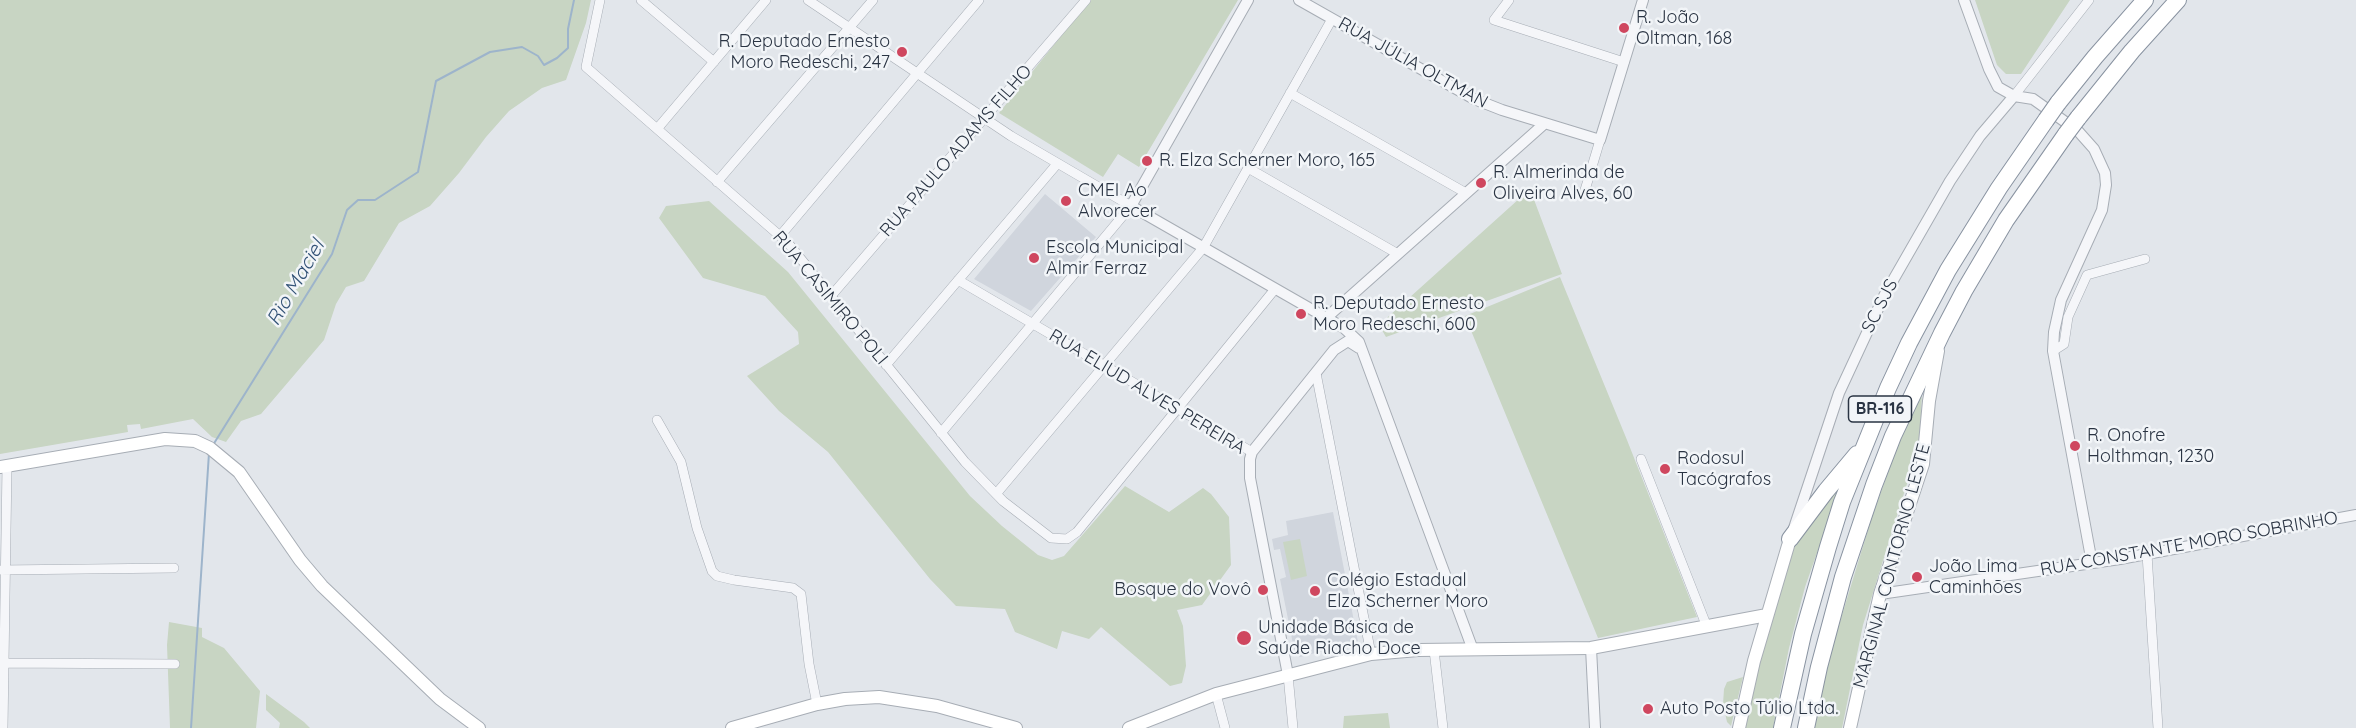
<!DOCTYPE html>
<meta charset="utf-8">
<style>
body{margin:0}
canvas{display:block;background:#e2e6eb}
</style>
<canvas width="2356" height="728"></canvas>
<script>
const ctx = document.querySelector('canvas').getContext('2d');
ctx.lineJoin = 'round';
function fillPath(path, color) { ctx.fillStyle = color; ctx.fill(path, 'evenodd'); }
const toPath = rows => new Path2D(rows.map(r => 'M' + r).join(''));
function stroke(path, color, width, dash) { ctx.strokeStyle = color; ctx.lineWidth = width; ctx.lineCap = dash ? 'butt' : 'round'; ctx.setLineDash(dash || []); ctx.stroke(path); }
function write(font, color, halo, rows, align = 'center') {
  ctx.font = font + ' Quicksand,sans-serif'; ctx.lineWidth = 5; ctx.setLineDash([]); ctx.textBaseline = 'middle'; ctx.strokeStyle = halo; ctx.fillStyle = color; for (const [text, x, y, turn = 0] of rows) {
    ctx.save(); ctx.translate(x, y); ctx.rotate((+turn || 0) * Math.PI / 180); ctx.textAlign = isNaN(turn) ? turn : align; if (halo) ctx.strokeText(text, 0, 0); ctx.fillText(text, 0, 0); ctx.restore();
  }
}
const built = toPath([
 [1045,194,1096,237,1031,311,974,279],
 [1333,512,1358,642,1300,657,1295,654,1280,579,1286,577,1280,549,1274,550,1272,539,1288,535,1286,521]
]);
const green = toPath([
 [0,0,591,0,586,23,566,80,542,88,509,111,486,137,459,173,430,206,399,223,364,281,346,287,336,304,324,340,261,414,241,421,226,442,212,437,193,419,141,429,140,424,127,425,128,432,0,454],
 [1090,0,1238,0,1139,167,1118,154,1103,177,999,113],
 [1975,0,2070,0,2021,74,2006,74,1997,65],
 [1530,189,1562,274,1386,337,1379,325],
 [709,201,788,272,970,496,1002,526,1038,555,1052,560,1064,556,1125,486,1169,512,1203,488,1211,494,1229,517,1231,565,1202,605,1177,610,1183,626,1186,666,1182,683,1170,686,1101,627,1089,639,1062,631,1057,649,1015,632,1005,609,956,606,930,579,828,452,779,411,747,376,799,344,798,332,765,296,703,278,659,218,666,206],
 [1560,277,1627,440,1697,617,1598,638,1465,316],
 [1922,391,1920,442,1863,625,1842,728,1814,728,1828,661,1871,520,1896,450],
 [1844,476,1805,587,1789,648,1773,728,1743,728,1759,659,1793,540],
 [1300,539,1307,576,1291,580,1283,542],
 [169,622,202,628,202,637,224,648,260,691,256,728,170,728,167,645],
 [1743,677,1731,726,1727,722,1723,704,1724,689,1727,682],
 [266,694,304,722,310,728,279,728,280,723,266,710],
 [1388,713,1390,728,1343,728,1344,716]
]);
const stream = toPath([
 [213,445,332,254,347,210,358,200,375,200,418,172,436,81,490,52,522,47,538,56,544,65,557,58,568,48,568,29,574,0],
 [191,728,209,453]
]);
const minor = toPath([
 [600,0,586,67,788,243,965,462,1003,501,1051,538,1067,539,1077,532,1275,289],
 [641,0,714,62],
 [808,0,1011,136,1131,206,941,433],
 [1509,0,1494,20,1624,62],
 [1290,93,1466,193],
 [2014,96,2089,0],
 [657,129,766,0],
 [1248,168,1398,254],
 [717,182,873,0],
 [1585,190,1600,140],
 [780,236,979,0],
 [958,280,1252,452],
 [831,296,1086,0],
 [2053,351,2064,344,2068,317,2087,275,2145,259],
 [886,365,1057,164],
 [1316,373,1371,654],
 [657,420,681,462,697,528,712,571,717,576,734,580,793,588,801,594,809,664,817,704],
 [1641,459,1707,627],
 [996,494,1203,248,1332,19],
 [2147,554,2158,728],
 [0,570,174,568],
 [1434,650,1443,728],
 [0,663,175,664],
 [1288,675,1293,728],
 [1216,694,1225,728],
 [3,728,7,466]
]);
const tertiary = toPath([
 [1248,0,1131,206,1344,328,1359,342,1473,650],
 [1299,0,1474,99,1502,110,1600,140,1643,0],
 [1964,0,1989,69,1998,87,2014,96,2033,99,2078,131,2094,149,2105,173,2106,185,2102,210,2061,300,2054,332,2053,351,2092,563],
 [1326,318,1544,124],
 [1794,528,1839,393,1884,296,1950,181,1980,136,2014,96],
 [1880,594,2120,559,2356,515],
 [1591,648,1595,728],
 [1288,675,1250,478,1250,459,1252,452,1334,350,1348,341,1359,348]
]);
const secondary = toPath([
 [0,467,165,439,195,441,210,448,239,472,300,560,322,586,440,699,479,728],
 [732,728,817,704,845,699,879,697,937,706,1016,728],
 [1129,728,1216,694,1371,654,1418,650,1591,648,1767,615],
 [1739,728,1754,661,1790,539],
 [1850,728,1880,594,1923,464,1929,401,1938,351]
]);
const motorway = toPath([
 [2058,103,2095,57,2145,0],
 [2078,118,2132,51,2178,0],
 [1790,539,1826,491,1857,454],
 [1782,728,1803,634,1828,547,1842,502,1888,388,1909,343,1948,270,1999,188,2046,120],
 [1806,728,1819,667,1843,577,1874,485,1893,436,1942,333,1964,291,2006,220,2066,134]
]);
const motorwayBridge = toPath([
 [2046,120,2058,103],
 [2066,134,2078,118]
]);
const markers = [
 [1624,28,6,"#cf475f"],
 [902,52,6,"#cf475f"],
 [1147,161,6,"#cf475f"],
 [1481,183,6,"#cf475f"],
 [1066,201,6,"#cf475f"],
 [1034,258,6,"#cf475f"],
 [1301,314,6,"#cf475f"],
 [2075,446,6,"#cf475f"],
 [1665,469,6,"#cf475f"],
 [1917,577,6,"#cf475f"],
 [1263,590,6,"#cf475f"],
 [1315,591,6,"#cf475f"],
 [1244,638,8,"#cf475f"],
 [1648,709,6,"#cf475f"]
];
const shields = [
 [1880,409,63]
];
const shieldNames = [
 ["BR-116",1880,409]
];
const poiNames = [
 ["R. João",1636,18],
 ["Oltman, 168",1636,39],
 ["R. Deputado Ernesto",890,42,"right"],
 ["Moro Redeschi, 247",890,63,"right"],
 ["R. Elza Scherner Moro, 165",1159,161],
 ["R. Almerinda de",1493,173],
 ["Oliveira Alves, 60",1493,194],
 ["CMEI Ao",1078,191],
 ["Alvorecer",1078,212],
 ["Escola Municipal",1046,248],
 ["Almir Ferraz",1046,269],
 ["R. Deputado Ernesto",1313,304],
 ["Moro Redeschi, 600",1313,325],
 ["R. Onofre",2087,436],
 ["Holthman, 1230",2087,457],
 ["Rodosul",1677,459],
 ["Tacógrafos",1677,480],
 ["João Lima",1929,567],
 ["Caminhões",1929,588],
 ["Colégio Estadual",1327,581],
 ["Elza Scherner Moro",1327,602],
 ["Bosque do Vovô",1251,590,"right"],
 ["Unidade Básica de",1258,628],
 ["Saúde Riacho Doce",1258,649],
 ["Auto Posto Túlio Ltda.",1660,709]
];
const streetNames = [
 ["RUA JÚLIA OLTMAN",1413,63,29],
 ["RUA PAULO ADAMS FILHO",956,151,-49],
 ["RUA CASIMIRO POLI",830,298,50],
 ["SC SJS",1880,306,-63],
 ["RUA ELIUD ALVES PEREIRA",1147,392,31],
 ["RUA CONSTANTE MORO SOBRINHO",2189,544,-10],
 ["MARGINAL CONTORNO LESTE",1892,566,-75]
];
const waterNames = [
 ["Rio Maciel",296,283,-60]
];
fillPath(built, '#d0d5dd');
fillPath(green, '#c8d5c3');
stroke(stream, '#9db4cb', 2);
stroke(minor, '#a7adb5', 10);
stroke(tertiary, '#a7adb5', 12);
stroke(secondary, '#a7adb5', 14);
stroke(motorway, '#8993a1', 18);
stroke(minor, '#f5f6f9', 9);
stroke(tertiary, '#f5f6f9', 10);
stroke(secondary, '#fff', 12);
stroke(motorway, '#fff', 16);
stroke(motorwayBridge, '#8993a1', 18, []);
stroke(motorwayBridge, '#fff', 16);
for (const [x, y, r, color] of markers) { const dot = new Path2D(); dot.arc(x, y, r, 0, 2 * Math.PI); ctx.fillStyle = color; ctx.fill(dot); stroke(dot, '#f2f5f8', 2); }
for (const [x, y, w] of shields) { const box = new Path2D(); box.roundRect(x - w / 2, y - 13, w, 26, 4.5); ctx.fillStyle = '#f2f5f8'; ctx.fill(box); stroke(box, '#2a3443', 1.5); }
write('bold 16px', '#2a3443', null, shieldNames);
write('18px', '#2a3443', '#f2f5f8', poiNames, 'left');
write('18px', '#2a3443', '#f2f5f8', streetNames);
write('italic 20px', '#335377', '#f2f5f8', waterNames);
</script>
